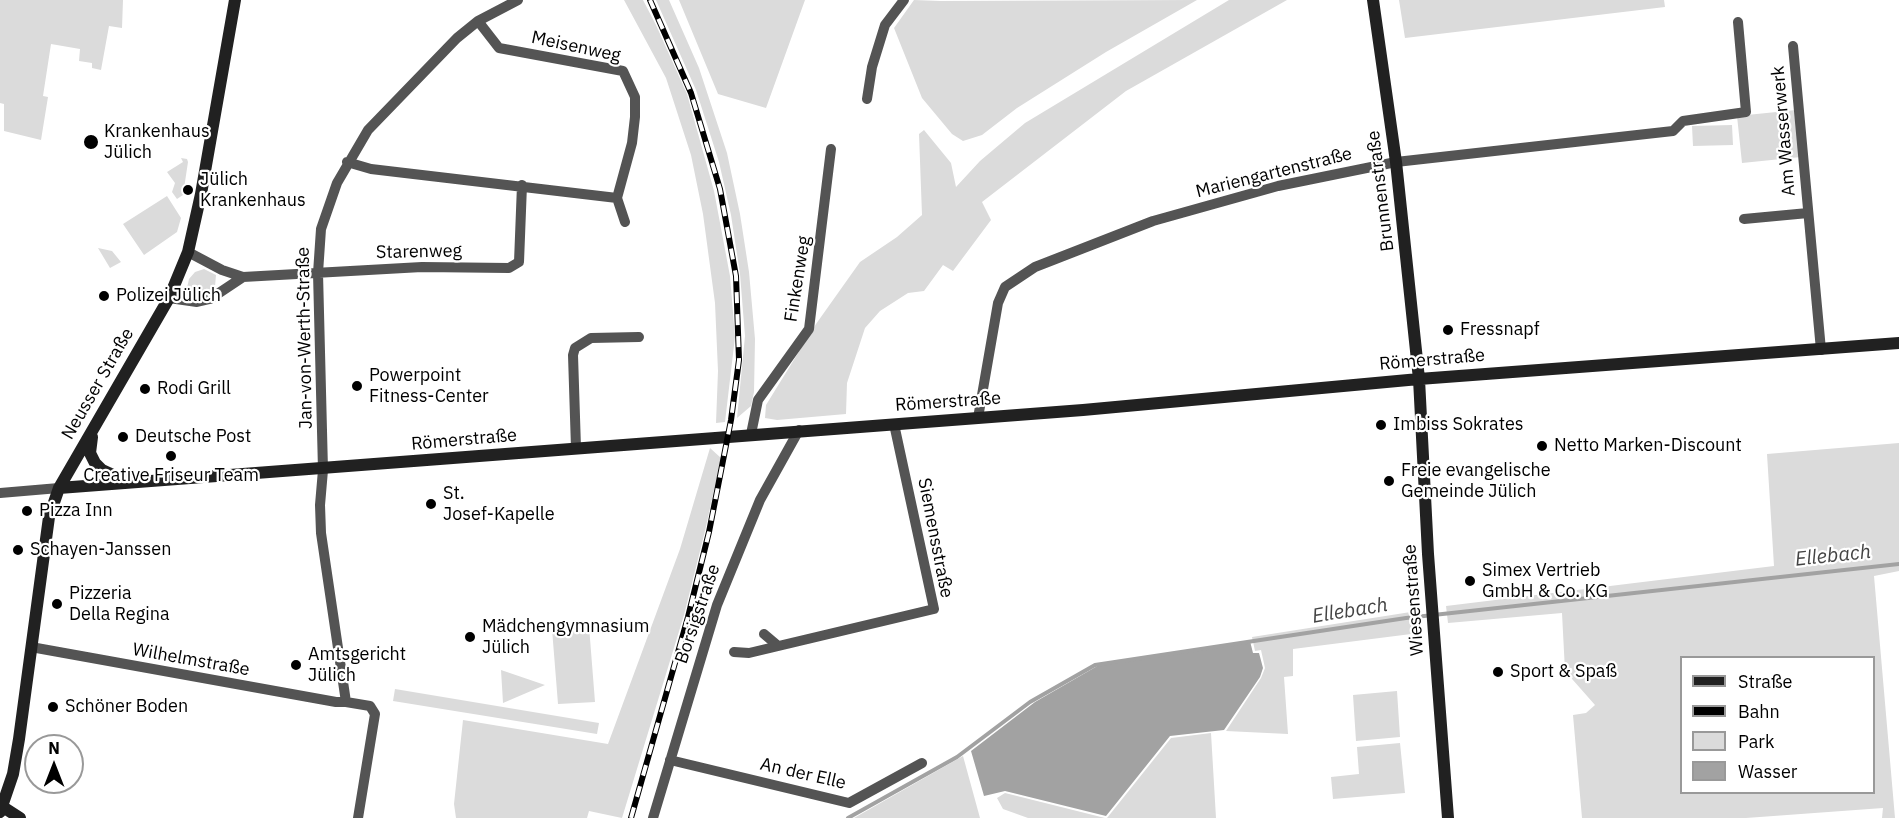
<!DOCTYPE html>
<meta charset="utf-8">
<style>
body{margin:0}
#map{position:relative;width:1899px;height:818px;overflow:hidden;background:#fff;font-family:"IBM Plex Sans",sans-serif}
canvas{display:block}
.legend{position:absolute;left:1680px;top:656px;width:195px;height:138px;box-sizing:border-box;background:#fff;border:2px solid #999;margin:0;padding:8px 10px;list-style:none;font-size:18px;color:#000}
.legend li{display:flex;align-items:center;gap:12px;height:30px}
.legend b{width:30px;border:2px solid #999}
.north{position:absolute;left:24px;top:734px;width:60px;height:60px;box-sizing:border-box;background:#fff;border:2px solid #999;border-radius:50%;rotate:0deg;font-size:16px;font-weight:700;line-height:24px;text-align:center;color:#000}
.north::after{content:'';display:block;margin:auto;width:21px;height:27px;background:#000;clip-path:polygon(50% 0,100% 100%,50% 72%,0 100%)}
</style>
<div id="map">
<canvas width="1899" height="818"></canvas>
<ul class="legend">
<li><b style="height:8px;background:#212121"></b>Straße</li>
<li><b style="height:8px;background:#000"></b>Bahn</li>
<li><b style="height:16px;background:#dbdbdb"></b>Park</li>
<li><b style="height:16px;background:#a2a2a2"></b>Wasser</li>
</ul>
<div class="north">N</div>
</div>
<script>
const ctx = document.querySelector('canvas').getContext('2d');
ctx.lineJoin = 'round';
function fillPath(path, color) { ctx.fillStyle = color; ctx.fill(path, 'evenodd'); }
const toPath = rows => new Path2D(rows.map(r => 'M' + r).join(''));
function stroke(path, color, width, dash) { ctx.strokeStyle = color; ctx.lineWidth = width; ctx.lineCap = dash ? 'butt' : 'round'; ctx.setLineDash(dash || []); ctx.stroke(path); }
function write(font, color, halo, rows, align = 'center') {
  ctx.font = font + ' "IBM Plex Sans",sans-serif'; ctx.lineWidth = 4.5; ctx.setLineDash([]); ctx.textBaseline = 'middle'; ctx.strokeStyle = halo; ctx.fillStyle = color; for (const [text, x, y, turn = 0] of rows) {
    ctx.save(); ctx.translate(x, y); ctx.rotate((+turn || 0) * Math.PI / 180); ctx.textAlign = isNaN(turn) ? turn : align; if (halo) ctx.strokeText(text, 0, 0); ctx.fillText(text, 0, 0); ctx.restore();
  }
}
const green = toPath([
 [0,0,123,0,122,28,109,26,101,70,92,68,92,63,79,61,80,49,51,44,43,96,48,97,41,140,4,131,4,104,0,103],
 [624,0,643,0,656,25,687,94,714,191,730,276,735,337,725,422,716,423,718,371,715,303,703,214,691,155,666,78],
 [656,0,669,0,699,68,727,153,740,214,749,272,755,339,754,392,751,406,737,418,745,336,740,274,731,215,719,162,696,90],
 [679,0,805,0,766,108,718,94],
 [914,0,940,1,1197,0,1106,52,1017,108,982,135,963,141,952,134,922,98,894,28],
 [1229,0,1287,0,1126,91,982,202,991,220,953,271,943,265,924,291,908,293,880,311,865,328,847,383,846,414,777,420,765,418,766,405,816,324,860,262,897,237,922,215,919,134,924,130,951,163,956,187,980,161,1025,123],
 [1399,0,1664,0,1665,7,1405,38],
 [1796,110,1801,157,1742,163,1737,116],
 [1732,125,1733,145,1693,146,1692,126],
 [181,158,187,159,188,162,183,195,177,199,172,192,175,183,167,172,183,162],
 [167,196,181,218,177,232,144,255,123,224],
 [98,248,112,251,121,262,110,268],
 [204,269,216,275,215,286,202,295,193,295,187,288,189,279,195,272],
 [1899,443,1899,571,1874,576,1895,818,1882,818,1883,808,1746,818,1582,818,1573,715,1586,713,1595,705,1565,671,1562,613,1448,623,1446,606,1774,566,1767,454],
 [1682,658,1874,658,1874,792,1682,792],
 [710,448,721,458,705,531,684,615,622,818,589,811,587,818,456,818,454,804,463,720,608,744,680,549],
 [1417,611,1419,633,1293,649,1293,676,1284,677,1288,734,1226,731,1261,678,1265,668,1261,650,1255,651,1252,637],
 [589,626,595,702,558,704,552,629],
 [501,670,545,685,503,703],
 [395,689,599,723,597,734,393,701],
 [1397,691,1400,737,1356,741,1353,695],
 [1211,733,1216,818,1107,818,1171,738],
 [1400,743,1405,793,1333,799,1331,777,1359,774,1357,747],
 [963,756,980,818,854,818],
 [1005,793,1105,818,1028,818,1003,809,997,798]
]);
const water = toPath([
 [1250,641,1253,653,1259,653,1263,668,1260,677,1224,730,1170,736,1106,816,1005,791,984,796,971,751,1035,702,1099,665]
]);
const stream = toPath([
 [848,818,957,757,1030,702,1095,665,1406,618,1899,564]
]);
const minor = toPath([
 [478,21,499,48,623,71,635,97,635,117,632,143,617,198],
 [1793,46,1821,350],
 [867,99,872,67,885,25,904,0],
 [347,162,371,169,617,198,625,222],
 [1744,219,1808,213],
 [188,252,222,270,243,277,422,267,509,268,519,262,522,185],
 [169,298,197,302,210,299,243,277],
 [978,418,998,303,1005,287,1035,267,1153,221,1278,186,1396,162,1673,131,1683,121,1746,112,1738,22],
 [751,434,758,400,809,329,831,149],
 [576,448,573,355,575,348,591,338,639,337],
 [0,493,59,488],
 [764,634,777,645],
 [31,647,336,702,346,702],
 [734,652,749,653,934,609,894,424],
 [670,760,849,803,922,763],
 [358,818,375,714,370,706,346,702,321,533,320,505,323,470,318,273,321,229,337,183,368,130,457,38,478,21,518,0],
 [653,818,717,605,760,500,799,430]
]);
const secondary = toPath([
 [1373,0,1396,162,1419,379,1428,554,1448,818],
 [92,437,90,453,95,463,102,470,126,481],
 [59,488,1083,410,1419,379,1899,343],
 [3,807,20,818],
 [0,812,13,774,19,739,49,517,59,488,169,298,188,252,201,194,235,0]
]);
const rail = toPath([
 [631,818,688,617,709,532,731,420,739,360,736,276,720,189,691,93,650,0]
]);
const markers = [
 [91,142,8,"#000"],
 [188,190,6,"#000"],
 [104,296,6,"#000"],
 [1448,330,6,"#000"],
 [357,386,6,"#000"],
 [145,389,6,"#000"],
 [1381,425,6,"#000"],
 [123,437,6,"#000"],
 [1542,446,6,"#000"],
 [171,456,6,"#000"],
 [1389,481,6,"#000"],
 [431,504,6,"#000"],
 [27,511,6,"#000"],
 [18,550,6,"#000"],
 [1470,581,6,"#000"],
 [57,604,6,"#000"],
 [470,637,6,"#000"],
 [296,665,6,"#000"],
 [1498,672,6,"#000"],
 [53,707,6,"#000"]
];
const streetNames = [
 ["Meisenweg",576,47,12],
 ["Am Wasserwerk",1784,131,-95],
 ["Mariengartenstraße",1274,173,-14],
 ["Brunnenstraße",1381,191,-97],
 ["Starenweg",419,252,-1],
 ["Finkenweg",798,279,-81],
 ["Jan-von-Werth-Straße",305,338,-91],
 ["Römerstraße",1432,360,-5],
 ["Neusser Straße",98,384,-60],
 ["Römerstraße",948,402,-4],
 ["Römerstraße",464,440,-5],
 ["Siemensstraße",935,538,79],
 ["Wiesenstraße",1414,600,-94],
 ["Borsigstraße",698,614,-71],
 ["Wilhelmstraße",191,660,10],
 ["An der Elle",803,774,13]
];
const poiNames = [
 ["Krankenhaus",104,132],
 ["Jülich",104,153],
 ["Jülich",200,180],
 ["Krankenhaus",200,201],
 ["Polizei Jülich",116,296],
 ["Fressnapf",1460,330],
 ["Powerpoint",369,376],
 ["Fitness-Center",369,397],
 ["Rodi Grill",157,389],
 ["Imbiss Sokrates",1393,425],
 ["Deutsche Post",135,437],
 ["Netto Marken-Discount",1554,446],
 ["Freie evangelische",1401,471],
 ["Gemeinde Jülich",1401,492],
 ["Creative Friseur Team",171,476,"center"],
 ["St.",443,494],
 ["Josef-Kapelle",443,515],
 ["Pizza Inn",39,511],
 ["Schayen-Janssen",30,550],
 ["Simex Vertrieb",1482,571],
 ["GmbH & Co. KG",1482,592],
 ["Pizzeria",69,594],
 ["Della Regina",69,615],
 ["Mädchengymnasium",482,627],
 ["Jülich",482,648],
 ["Amtsgericht",308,655],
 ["Jülich",308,676],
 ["Sport & Spaß",1510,672],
 ["Schöner Boden",65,707]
];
const waterNames = [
 ["Ellebach",1833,556,-6],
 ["Ellebach",1350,611,-9]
];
fillPath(green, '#dbdbdb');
fillPath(water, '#a2a2a2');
stroke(stream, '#a2a2a2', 4);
stroke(minor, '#545454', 10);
stroke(secondary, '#212121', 12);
stroke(rail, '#000', 6);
stroke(rail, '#fff', 4, [11]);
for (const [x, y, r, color] of markers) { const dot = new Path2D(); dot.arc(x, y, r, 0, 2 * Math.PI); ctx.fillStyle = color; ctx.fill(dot); stroke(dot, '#fff', 2); }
write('18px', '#000', '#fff', streetNames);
write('18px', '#000', '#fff', poiNames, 'left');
write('italic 20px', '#434343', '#fff', waterNames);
</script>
